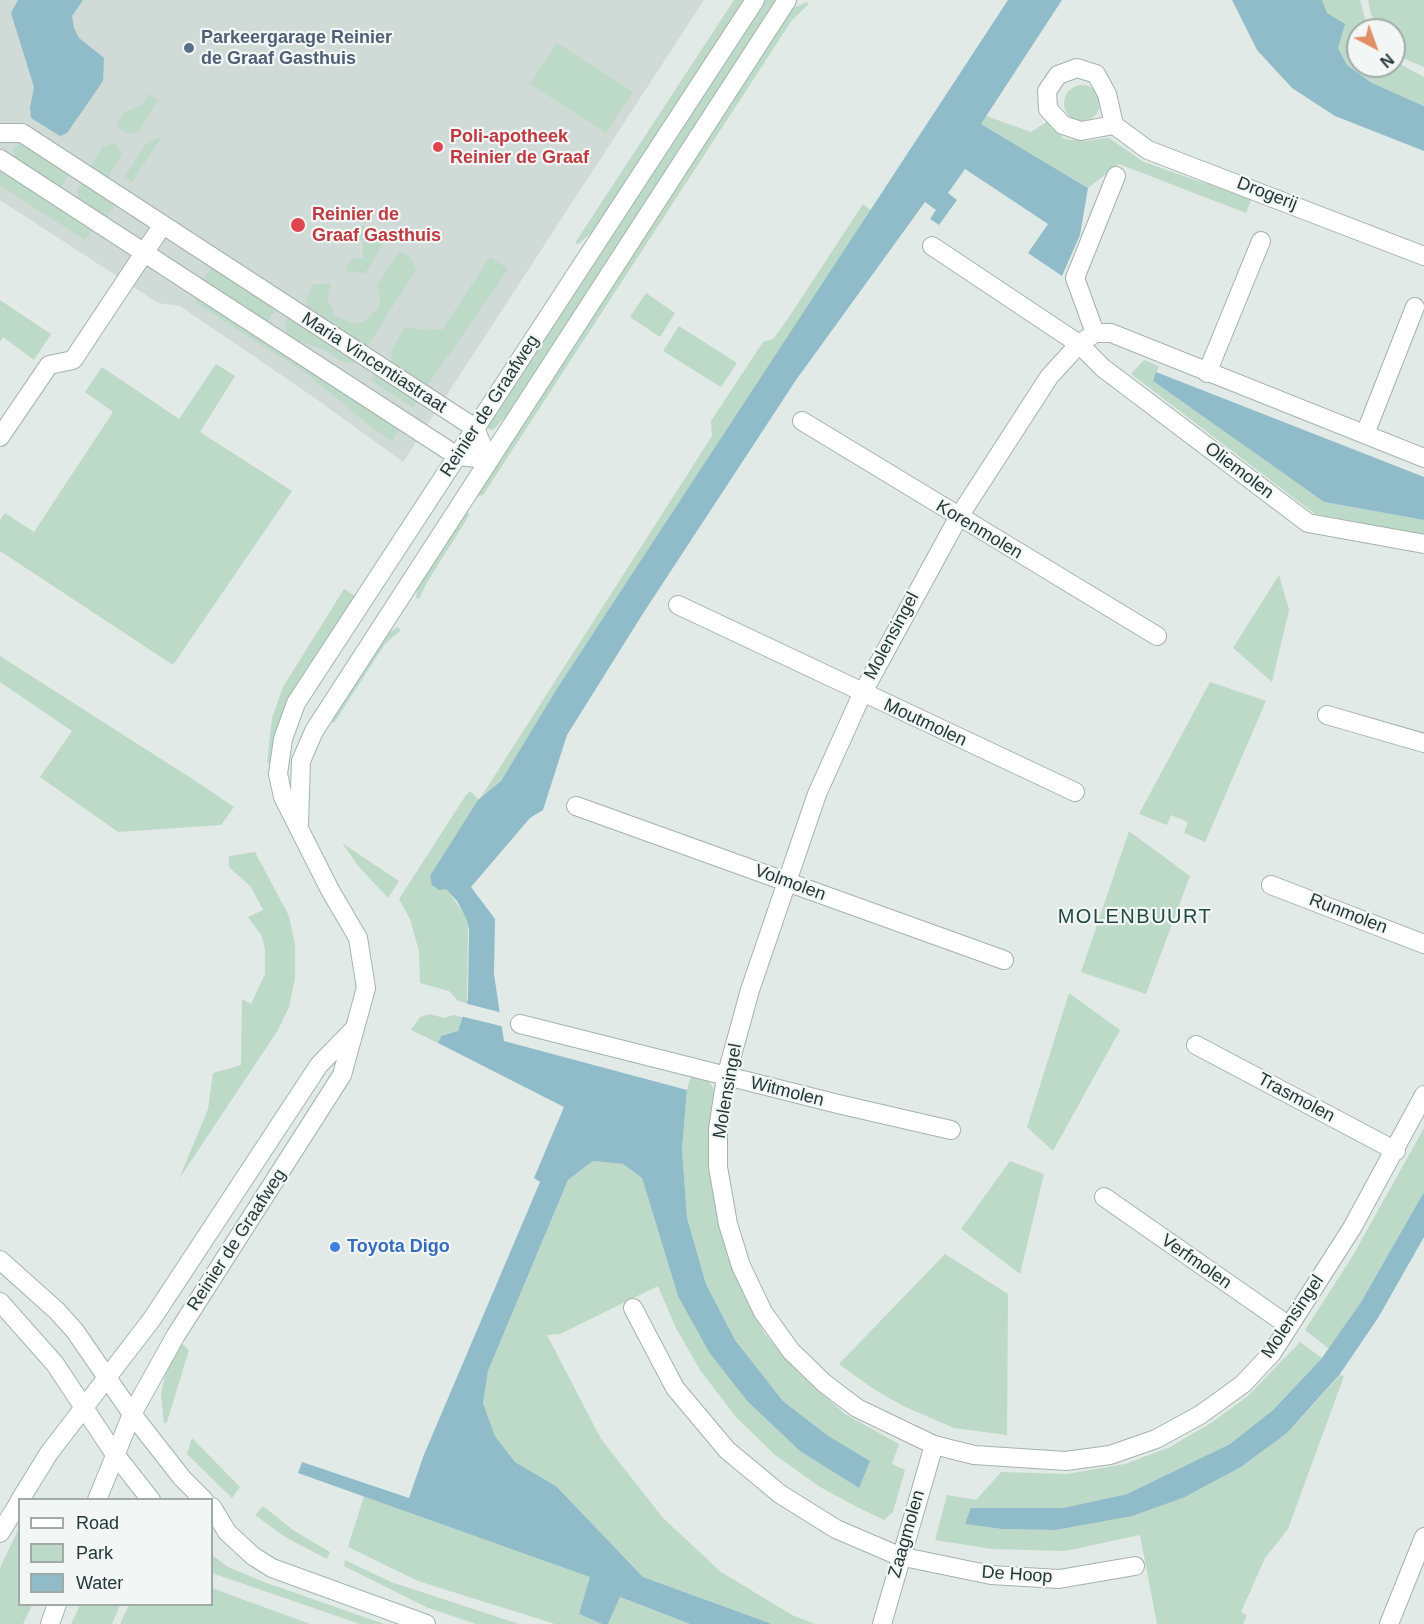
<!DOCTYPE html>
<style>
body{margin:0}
#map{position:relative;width:1424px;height:1624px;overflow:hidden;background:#e2eae7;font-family:Helvetica,sans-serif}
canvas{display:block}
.legend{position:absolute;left:18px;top:1498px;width:195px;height:108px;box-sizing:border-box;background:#f2f7f5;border:2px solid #a0aba8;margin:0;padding:8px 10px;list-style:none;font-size:18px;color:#243935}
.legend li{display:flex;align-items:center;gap:12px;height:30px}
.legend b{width:30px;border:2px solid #a0aba8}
.north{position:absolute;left:1346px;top:18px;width:60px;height:60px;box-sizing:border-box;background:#f2f7f5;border:2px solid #a0aba8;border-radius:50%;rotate:139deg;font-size:16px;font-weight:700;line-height:24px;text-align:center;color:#243935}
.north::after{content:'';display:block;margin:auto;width:21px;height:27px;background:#e28f68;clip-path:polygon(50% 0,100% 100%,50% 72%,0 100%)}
</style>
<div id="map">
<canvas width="1424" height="1624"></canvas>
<ul class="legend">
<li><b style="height:8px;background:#fff"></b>Road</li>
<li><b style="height:16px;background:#bdd9c7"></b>Park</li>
<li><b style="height:16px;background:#90bcc9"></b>Water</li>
</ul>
<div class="north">N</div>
</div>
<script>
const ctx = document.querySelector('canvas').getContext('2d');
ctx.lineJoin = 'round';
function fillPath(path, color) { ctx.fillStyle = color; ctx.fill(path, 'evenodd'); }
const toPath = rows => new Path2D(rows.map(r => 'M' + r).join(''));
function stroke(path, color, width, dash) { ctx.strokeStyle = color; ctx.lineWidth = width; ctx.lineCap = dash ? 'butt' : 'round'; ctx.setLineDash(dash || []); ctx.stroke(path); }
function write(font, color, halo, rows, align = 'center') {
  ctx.font = font + ' Helvetica,sans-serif'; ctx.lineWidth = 4.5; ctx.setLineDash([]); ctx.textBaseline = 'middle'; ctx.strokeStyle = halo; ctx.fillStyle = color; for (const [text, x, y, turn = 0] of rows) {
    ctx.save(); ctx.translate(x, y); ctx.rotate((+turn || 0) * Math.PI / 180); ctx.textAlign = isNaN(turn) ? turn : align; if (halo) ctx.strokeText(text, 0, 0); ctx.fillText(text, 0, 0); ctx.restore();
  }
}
const built = toPath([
 [0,0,704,0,403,462,312,396,180,306,158,303,0,200]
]);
const green = toPath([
 [734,0,747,0,595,230,578,244,575,243],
 [764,0,781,0,511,411,493,430,489,429,485,424],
 [1322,0,1360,0,1368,30,1358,30,1358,66,1394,66,1394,61,1424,77,1424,106,1372,83,1347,65,1338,48],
 [1368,0,1424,0,1424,67,1405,59,1394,49,1394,30,1380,30,1371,14],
 [807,2,809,4,792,20,483,495,478,496,473,493,790,6,793,8],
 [557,43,633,92,606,133,530,84],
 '1064 103a18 18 0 1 1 36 0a18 18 0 1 1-36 0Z',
 [149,94,158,100,139,131,129,134,116,126,125,112,142,105],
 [986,116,1031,132,1048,121,1064,139,1085,141,1109,138,1144,162,1198,181,1253,195,1246,213,1119,164,1088,188,981,124],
 [162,136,132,182,125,177,144,146],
 [21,143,70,173,61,188,15,158,13,149],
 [115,143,122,153,106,181,88,170,103,147],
 [0,171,9,172,95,226,85,240,0,185],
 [82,182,116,203,106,218,80,200,77,191],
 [863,204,872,211,556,690,501,781,478,800,446,888,468,920,467,1003,458,1001,449,991,420,983,419,951,410,919,399,899,466,795,470,791,479,800,712,436,711,421,763,342,773,339,787,320],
 [363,226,386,240,365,273,346,271,351,259,363,258,363,240,351,240,347,231,353,227],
 [400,251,410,257,416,270,366,348,308,307,306,300,312,285,331,283,327,298,335,316,353,323,363,322,377,310,381,300,377,285],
 [490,257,508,269,425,389,392,366,391,350,405,328,442,330],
 [212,266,276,308,267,323,203,281],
 [646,293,675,313,660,337,630,317],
 [195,294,401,426,392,441,374,429,307,374,196,303],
 [0,300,51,334,34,360,3,337,0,342],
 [289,317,357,361,356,363,343,362,325,350,288,337,284,325],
 [679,326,737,363,721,387,663,351],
 [1144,360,1159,366,1153,381,1324,502,1424,520,1424,535,1315,514,1131,374],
 [216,364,235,376,200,432,292,491,173,665,0,551,0,520,5,513,34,532,113,412,85,392,102,367,179,419],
 [376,373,418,400,413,408,371,380],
 [462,509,470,514,426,584,419,599,416,598,418,582],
 [1279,575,1289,610,1272,682,1233,648],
 [344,589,357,597,271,764,267,763,272,718,283,687],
 [398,627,401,630,385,644,334,723,326,718,384,635],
 [0,656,197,782,234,807,221,825,118,832,40,777,72,731,0,682],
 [1210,682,1266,701,1205,842,1184,833,1188,822,1171,815,1167,825,1139,814],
 [1129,831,1190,876,1146,994,1081,972],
 [342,843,399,881,388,898,359,867],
 [255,852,289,916,295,944,295,978,289,1007,278,1030,179,1179,208,1109,213,1073,241,1065,242,999,251,1004,265,974,265,948,261,935,248,917,263,910,251,887,229,867,229,856],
 [1069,993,1120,1030,1053,1151,1027,1127],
 [430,1014,444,1018,454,1015,462,1017,458,1031,441,1036,438,1043,411,1030,420,1017],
 [691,1076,709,1081,715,1091,710,1157,718,1222,738,1281,764,1333,800,1374,845,1414,899,1444,892,1464,905,1470,893,1512,884,1520,857,1507,820,1487,775,1455,736,1417,700,1370,676,1328,658,1286,560,1334,547,1335,601,1439,663,1518,721,1572,792,1615,815,1624,772,1624,643,1577,556,1486,515,1462,495,1436,483,1403,488,1371,568,1180,593,1161,623,1164,642,1178,678,1296,748,1402,800,1451,858,1487,870,1461,827,1435,783,1401,735,1340,706,1284,687,1218,682,1149,687,1090],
 [1424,1128,1424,1192,1361,1302,1329,1349,1305,1330,1352,1257],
 [1010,1161,1044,1174,1020,1274,961,1229],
 [945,1254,1008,1294,1007,1435,954,1428,903,1406,872,1388,839,1364],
 [179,1341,189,1350,167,1422,164,1424,161,1394,168,1363],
 [1300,1342,1322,1358,1273,1410,1230,1444,1127,1494,1063,1508,1019,1509,966,1524,1002,1529,1055,1530,1185,1497,1241,1467,1287,1433,1340,1375,1344,1376,1288,1529,1265,1558,1241,1612,1247,1615,1243,1624,1157,1624,1140,1535,1065,1551,992,1549,935,1540,947,1495,976,1500,1001,1472,1067,1474,1125,1464,1170,1447,1211,1423,1248,1396],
 [192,1438,240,1487,232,1498,187,1454],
 [364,1496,591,1577,579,1614,602,1624,555,1624,418,1581,348,1547],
 [263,1506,293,1530,330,1552,327,1559,285,1537,255,1515],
 [19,1528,20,1604,32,1605,23,1624,0,1624,0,1568],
 [212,1555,228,1567,264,1582,384,1624,360,1624,212,1573],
 [345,1560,391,1582,519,1624,476,1624,426,1607,344,1566],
 [212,1588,310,1624,120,1624,129,1605,212,1604],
 [620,1597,690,1624,608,1624],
 [80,1605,80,1604,120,1605,112,1624,71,1624]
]);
const water = toPath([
 [18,0,83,0,72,16,74,28,79,38,104,58,103,81,67,133,60,136,31,118,30,108,34,87,11,13],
 [1008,0,1062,0,981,124,1088,188,1080,235,1062,276,1028,253,1048,224,965,169,948,193,957,200,939,225,930,219,936,210,925,202,796,380,642,615,567,735,543,810,530,818,471,887,495,919,494,974,504,1041,687,1090,682,1149,687,1218,706,1284,735,1340,783,1401,827,1435,870,1461,859,1488,800,1451,748,1402,709,1352,678,1296,642,1178,623,1164,593,1161,568,1180,488,1371,483,1403,495,1436,515,1462,556,1486,643,1577,772,1624,690,1624,620,1597,608,1624,602,1624,579,1614,590,1577,298,1473,302,1462,409,1498,423,1457,540,1182,534,1178,564,1107,438,1043,441,1036,458,1031,468,999,469,929,467,920,457,901,446,889,439,890,432,885,430,876,478,800,501,781,556,690],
 [1232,0,1322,0,1327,13,1345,24,1338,48,1347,65,1372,83,1424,106,1424,151,1335,116,1292,88,1257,50],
 [1156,372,1424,477,1424,520,1324,502,1153,381],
 [1424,1192,1424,1237,1378,1318,1340,1374,1287,1433,1241,1467,1185,1497,1132,1516,1055,1530,1002,1529,965,1524,971,1508,1063,1508,1127,1494,1230,1444,1273,1410,1322,1358,1361,1302]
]);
const pier = toPath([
 [464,1003,503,1013,505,1027,460,1016]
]);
const street = toPath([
 [1114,125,1081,131,1063,125,1048,109,1047,91,1058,75,1077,68,1096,74,1107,94,1114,125,1148,150,1424,256],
 [0,133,22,133,475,428,488,459,457,456,0,159],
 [932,246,1079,344,1103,368,1308,523,1424,544],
 [1095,333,1075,278,1116,176],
 [1207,373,1261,241],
 [802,421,1157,636],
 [1365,434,1415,307],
 [0,437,49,365,73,360,162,226],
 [1424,458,1111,333,1095,333,1079,344,1049,377,958,518,862,694,817,794,750,990,726,1077,718,1129,718,1167,728,1224,741,1266,763,1312,791,1351,824,1383,857,1408,934,1445,974,1455,1066,1461,1110,1455,1156,1439,1200,1415,1243,1384,1272,1353,1352,1228,1424,1095],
 [678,605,1075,792],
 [1327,715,1424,743],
 [576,806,1004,960],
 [1271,885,1424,944],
 [520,1024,838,1104,951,1130],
 [1196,1045,1396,1151],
 [1104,1197,1289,1326],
 [633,1308,675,1388,727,1450,780,1494,836,1529,899,1556,991,1575,1059,1579,1135,1566],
 [882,1624,934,1445],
 [1389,1624,1424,1537]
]);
const secondary = toPath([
 [299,824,301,761,314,731,787,0],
 [0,1260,57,1311,75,1331,132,1414,182,1478,204,1500],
 [0,1302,55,1364,114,1453,151,1500],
 [20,1500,49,1453,152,1319,319,1065,353,1030],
 [97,1500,132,1414,176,1335,342,1075,366,988,358,938,330,890,283,797,278,774,283,739,296,703,755,0],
 [212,1507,227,1532,253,1556,272,1568,426,1624],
 [0,1533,20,1501],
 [50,1624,57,1604]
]);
const markers = [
 [189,48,6,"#5c6f8a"],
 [438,147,6,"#e0444e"],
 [298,225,8,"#e0444e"],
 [335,1247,6,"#3f7fe0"]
];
const serviceNames = [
 ["Parkeergarage Reinier",201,38],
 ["de Graaf Gasthuis",201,59]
];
const healthNames = [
 ["Poli-apotheek",450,137],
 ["Reinier de Graaf",450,158],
 ["Reinier de",312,215],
 ["Graaf Gasthuis",312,236]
];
const streetNames = [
 ["Drogerij",1267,194,21],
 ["Maria Vincentiastraat",374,363,33],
 ["Reinier de Graafweg",490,406,-57],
 ["Oliemolen",1239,471,37],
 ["Korenmolen",979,530,31],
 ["Molensingel",892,636,-62],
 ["Moutmolen",925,723,25],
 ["Volmolen",790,883,20],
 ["Runmolen",1348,914,21],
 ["Molensingel",728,1091,-80],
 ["Witmolen",787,1092,14],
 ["Trasmolen",1296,1098,28],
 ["Reinier de Graafweg",237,1240,-57],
 ["Verfmolen",1196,1262,35],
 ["Molensingel",1293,1317,-56],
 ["Zaagmolen",907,1534,-74],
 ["De Hoop",1017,1575,4]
];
const shopNames = [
 ["Toyota Digo",347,1247]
];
const neighbourhoodNames = [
 ["MOLENBUURT",1135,917]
];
fillPath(built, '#d0dad6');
fillPath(green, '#bdd9c7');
fillPath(water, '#90bcc9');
fillPath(pier, '#e2eae7');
stroke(street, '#a5b1ae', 20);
stroke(secondary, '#a2b5af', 20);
stroke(street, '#fff', 18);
stroke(secondary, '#fff', 18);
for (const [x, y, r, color] of markers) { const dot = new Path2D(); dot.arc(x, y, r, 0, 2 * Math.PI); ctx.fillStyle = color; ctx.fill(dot); stroke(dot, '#f2f7f5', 2); }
write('bold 18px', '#4e5e75', '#f2f7f5', serviceNames, 'left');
write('bold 18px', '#be3a42', '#f2f7f5', healthNames, 'left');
write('18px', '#243935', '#f2f7f5', streetNames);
write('bold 18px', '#366cbe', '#f2f7f5', shopNames, 'left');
ctx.letterSpacing = '1.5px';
write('20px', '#224942', '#f2f7f5', neighbourhoodNames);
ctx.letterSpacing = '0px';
</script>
